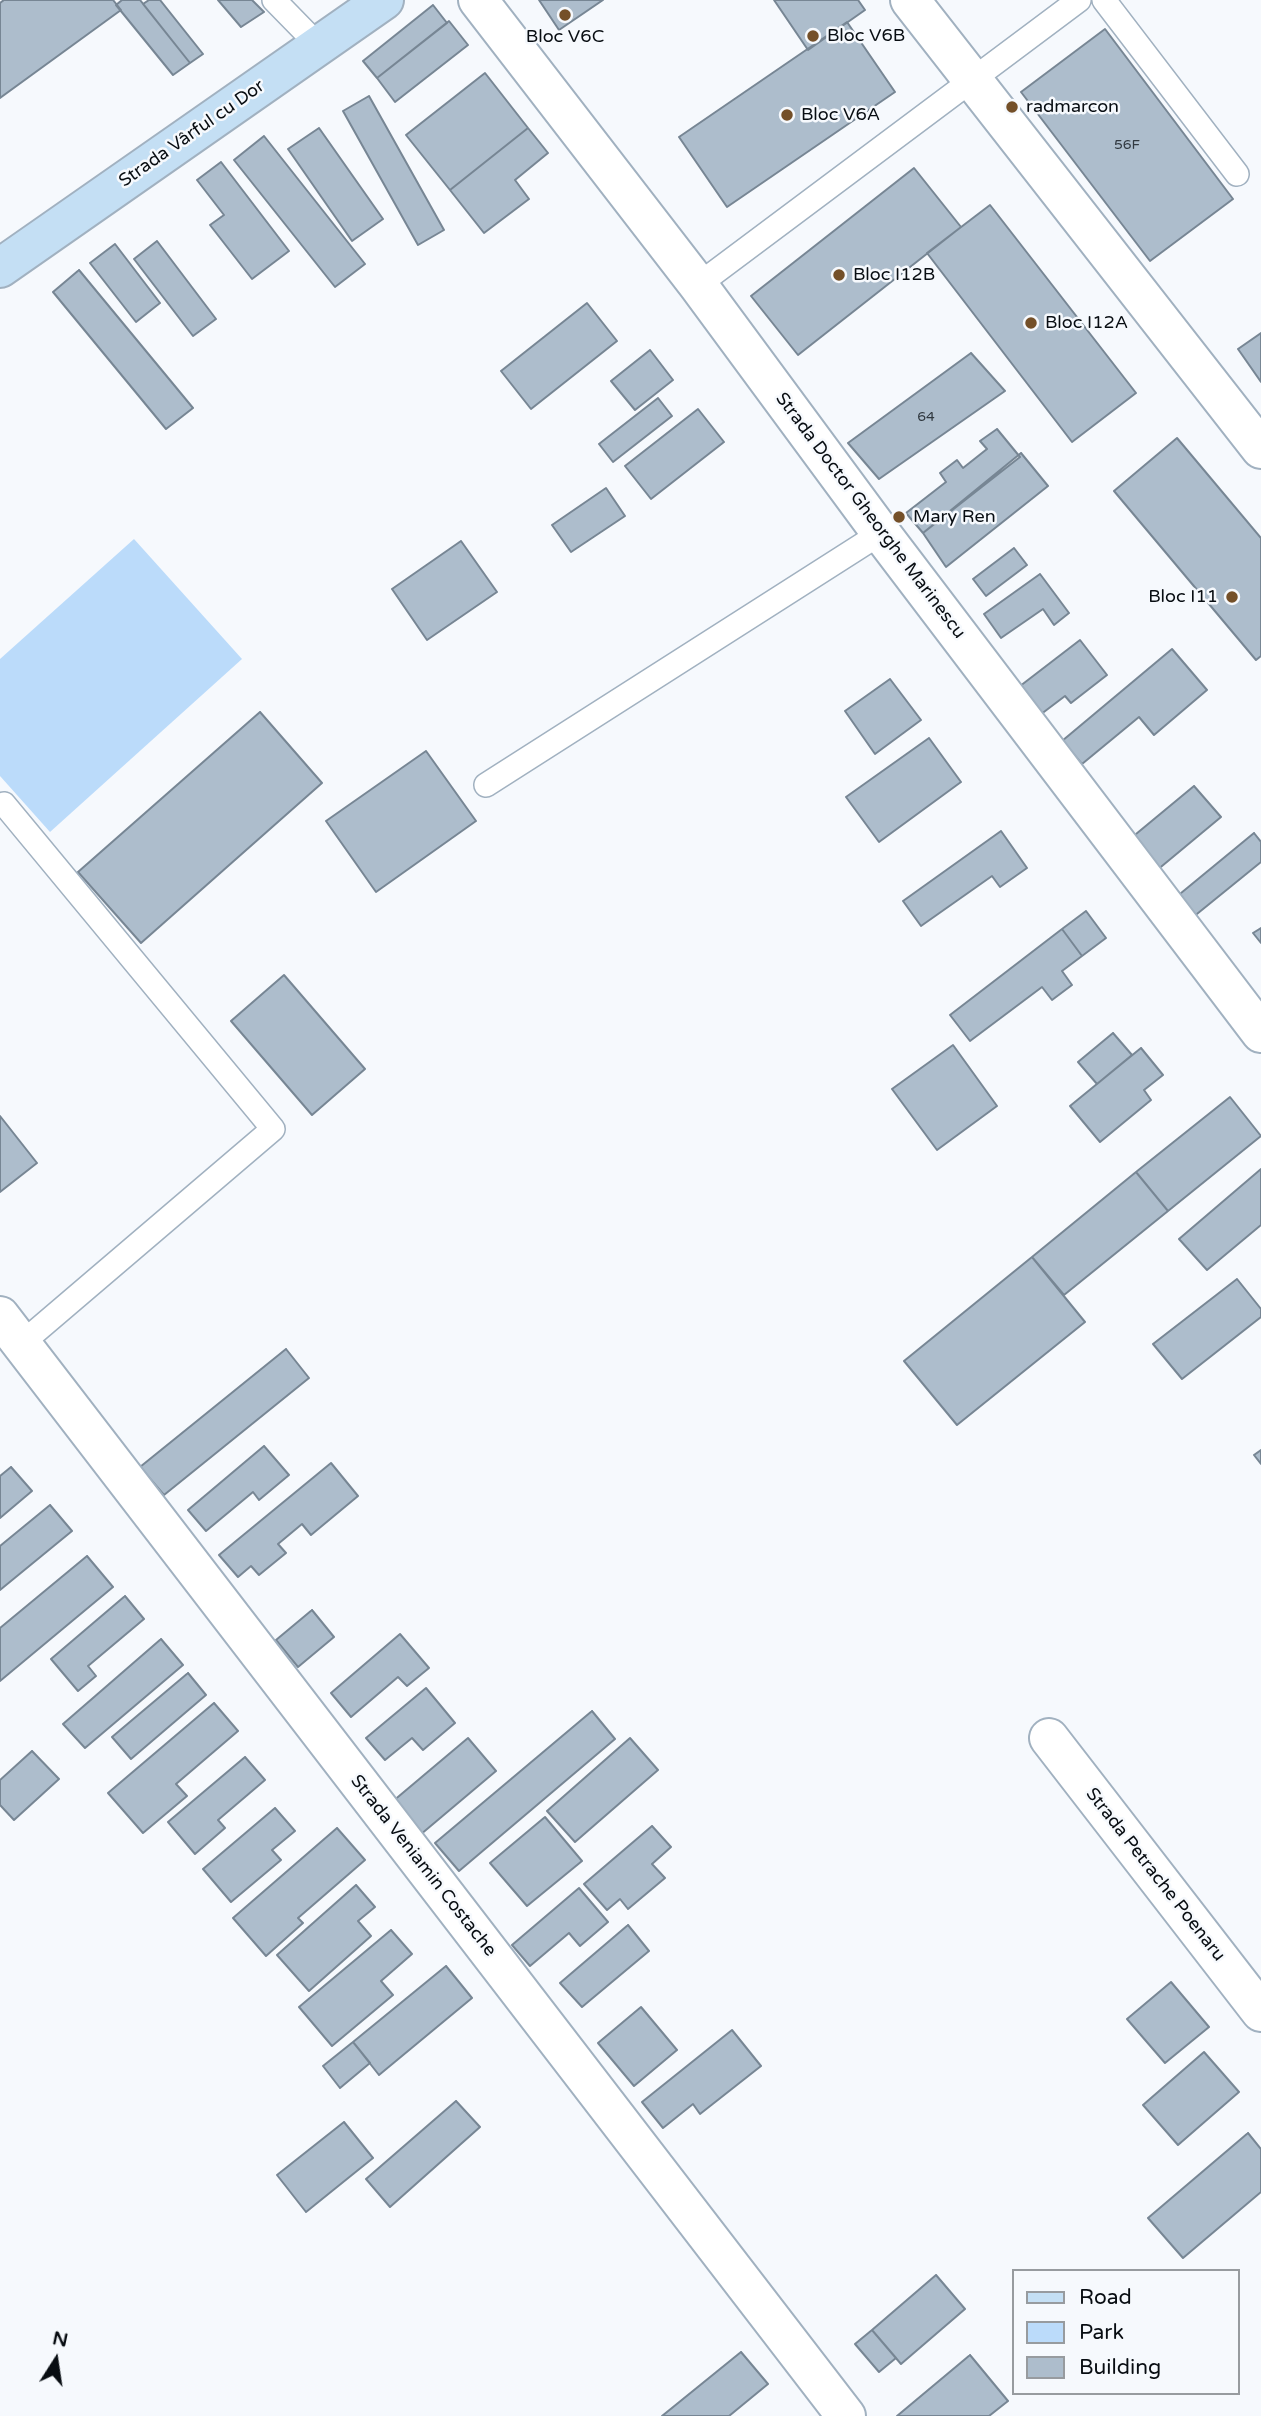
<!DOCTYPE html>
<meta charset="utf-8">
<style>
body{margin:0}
#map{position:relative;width:1261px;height:2416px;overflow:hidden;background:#f6f9fd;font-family:"Varela Round",sans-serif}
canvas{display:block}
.legend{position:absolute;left:1012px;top:2269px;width:228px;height:126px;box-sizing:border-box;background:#f6f9fd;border:2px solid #979b9f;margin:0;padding:9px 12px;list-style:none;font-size:21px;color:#080d12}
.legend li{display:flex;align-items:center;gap:14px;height:35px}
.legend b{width:35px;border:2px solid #979b9f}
.north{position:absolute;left:21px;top:2325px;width:70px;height:70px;-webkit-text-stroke:5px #f6f9fd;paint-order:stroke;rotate:12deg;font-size:19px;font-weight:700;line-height:28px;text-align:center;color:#080d12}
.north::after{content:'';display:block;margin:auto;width:24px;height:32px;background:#080d12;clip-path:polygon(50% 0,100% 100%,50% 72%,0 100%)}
</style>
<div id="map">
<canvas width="1261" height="2416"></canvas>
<ul class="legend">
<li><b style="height:9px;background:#c4dff4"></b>Road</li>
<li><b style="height:19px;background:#bbdbfa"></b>Park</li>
<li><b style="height:19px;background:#adbdcc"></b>Building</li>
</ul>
<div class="north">N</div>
</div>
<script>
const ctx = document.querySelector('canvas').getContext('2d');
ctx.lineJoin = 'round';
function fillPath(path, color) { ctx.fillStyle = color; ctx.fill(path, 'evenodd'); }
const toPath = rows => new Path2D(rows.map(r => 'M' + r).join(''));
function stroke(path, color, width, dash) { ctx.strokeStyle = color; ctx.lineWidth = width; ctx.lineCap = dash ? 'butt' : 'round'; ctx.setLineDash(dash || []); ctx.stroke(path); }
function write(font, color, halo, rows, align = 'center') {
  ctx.font = font + ' "Varela Round",sans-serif'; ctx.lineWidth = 5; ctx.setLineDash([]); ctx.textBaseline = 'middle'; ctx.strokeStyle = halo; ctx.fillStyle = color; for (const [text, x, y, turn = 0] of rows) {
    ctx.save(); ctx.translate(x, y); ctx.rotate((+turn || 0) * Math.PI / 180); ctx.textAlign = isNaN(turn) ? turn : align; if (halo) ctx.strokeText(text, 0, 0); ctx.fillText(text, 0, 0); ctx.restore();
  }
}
const green = toPath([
 [134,539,242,659,50,832,0,776,0,659]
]);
const building = toPath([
 [4,0,113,0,121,10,0,98,0,3,4,0],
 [122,0,140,0,190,63,173,75,116,5,122,0],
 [149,0,160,0,203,54,190,63,143,4,149,0],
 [218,0,252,0,264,12,241,27,218,0],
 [539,0,603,0,559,30,539,0],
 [774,0,858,0,865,10,808,50,774,0],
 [433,5,447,23,377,78,363,61,433,5],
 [449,21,468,45,395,102,377,78,449,21],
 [847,22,895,92,727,207,679,137,847,22],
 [1105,29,1233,199,1150,261,1021,92,1105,29],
 [485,73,528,128,450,190,406,135,485,73],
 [369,96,444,230,418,245,343,111,369,96],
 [319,128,383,219,352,241,288,149,319,128],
 [528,128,548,153,515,180,529,199,484,233,450,190,528,128],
 [264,136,365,264,335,287,234,160,264,136],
 [221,162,289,251,252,279,210,225,224,215,197,180,221,162],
 [914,168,961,227,798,355,751,296,914,168],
 [990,205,1136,393,1072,442,927,253,990,205],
 [157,241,216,319,193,336,134,259,157,241],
 [115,244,160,303,136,322,90,263,115,244],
 [79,270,193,408,166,429,53,292,79,270],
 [587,303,617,341,531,409,501,371,587,303],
 [1261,333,1261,382,1238,349,1261,333],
 [650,350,673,380,635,410,611,381,650,350],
 [971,353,1005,391,879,479,848,443,971,353],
 [658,398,672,416,613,462,599,444,658,398],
 [698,409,724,442,651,499,625,466,698,409],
 [997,429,1020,457,923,533,906,513,946,482,940,473,957,460,963,468,987,449,980,441,997,429],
 [1177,438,1261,538,1261,656,1256,660,1114,491,1177,438],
 [1021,453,1048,486,946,567,923,533,1021,453],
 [606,488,625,516,571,552,552,525,606,488],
 [461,541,497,592,427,640,392,589,461,541],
 [1014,548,1027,565,986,596,973,579,1014,548],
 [1040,574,1069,613,1054,625,1043,609,1001,638,984,614,1040,574],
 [1080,640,1107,675,1071,703,1065,696,1032,721,1011,693,1080,640],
 [1172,649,1207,690,1154,735,1139,717,1082,764,1062,741,1172,649],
 [890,679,921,720,875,754,845,711,890,679],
 [260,712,322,783,141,943,78,872,260,712],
 [929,738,961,782,879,842,846,797,929,738],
 [426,751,476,821,376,892,326,821,426,751],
 [1194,786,1221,817,1156,871,1130,839,1194,786],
 [1001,831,1027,868,1000,887,992,876,921,926,903,901,1001,831],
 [1254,833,1261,842,1261,862,1192,918,1175,898,1254,833],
 [1086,911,1106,938,1082,956,1062,929,1086,911],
 [1261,928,1261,943,1253,933,1261,928],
 [1062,929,1082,956,1062,971,1072,985,1052,1000,1042,987,970,1041,950,1015,1062,929],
 [284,975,365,1069,312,1115,231,1021,284,975],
 [1113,1033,1132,1055,1097,1084,1078,1062,1113,1033],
 [953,1045,997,1106,937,1150,892,1089,953,1045],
 [1141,1048,1163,1075,1144,1090,1151,1100,1100,1142,1070,1106,1141,1048],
 [1230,1097,1261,1136,1168,1211,1136,1172,1230,1097],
 [0,1116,37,1163,0,1192,0,1116],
 [1261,1169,1261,1225,1207,1270,1179,1239,1261,1169],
 [1136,1172,1168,1211,1064,1295,1032,1257,1136,1172],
 [1032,1257,1085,1322,957,1425,904,1361,1032,1257],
 [1237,1279,1261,1309,1261,1317,1182,1379,1153,1344,1237,1279],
 [286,1349,309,1378,164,1495,140,1467,286,1349],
 [264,1446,289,1475,259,1500,253,1492,206,1531,188,1510,264,1446],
 [1261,1450,1261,1464,1254,1455,1261,1450],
 [331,1463,358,1496,311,1535,302,1524,278,1544,286,1553,259,1575,251,1566,238,1577,219,1555,331,1463],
 [11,1467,32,1491,0,1518,0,1476,11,1467],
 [50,1505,72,1531,0,1590,0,1546,50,1505],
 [87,1556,113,1587,0,1681,0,1628,87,1556],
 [125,1596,144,1619,88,1666,96,1676,78,1691,51,1659,125,1596],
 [312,1610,334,1637,298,1667,276,1640,312,1610],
 [400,1634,429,1668,407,1686,398,1677,351,1717,331,1693,400,1634],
 [161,1639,183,1665,85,1748,63,1724,161,1639],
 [188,1673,206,1695,131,1759,112,1737,188,1673],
 [426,1688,455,1723,423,1750,412,1738,385,1760,366,1738,426,1688],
 [214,1703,238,1731,176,1784,187,1796,143,1833,108,1793,214,1703],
 [592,1711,615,1739,459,1871,435,1843,592,1711],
 [468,1738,496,1771,420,1835,392,1802,468,1738],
 [630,1738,658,1770,575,1842,547,1811,630,1738],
 [32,1751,59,1779,14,1820,0,1805,0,1780,32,1751],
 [245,1757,265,1780,218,1820,225,1828,195,1854,168,1822,245,1757],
 [275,1808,295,1831,272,1850,281,1860,231,1902,203,1869,275,1808],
 [545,1817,582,1861,527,1906,490,1863,545,1817],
 [652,1826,671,1847,652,1864,665,1878,628,1909,620,1899,607,1910,584,1884,652,1826],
 [337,1828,365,1860,298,1918,303,1923,266,1956,233,1918,337,1828],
 [356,1885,375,1907,358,1921,371,1936,309,1991,277,1955,356,1885],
 [579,1888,608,1922,580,1946,569,1933,530,1966,512,1945,579,1888],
 [628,1925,649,1951,582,2007,560,1983,628,1925],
 [391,1930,412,1954,381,1981,393,1995,332,2046,299,2007,391,1930],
 [446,1966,472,1998,379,2075,353,2042,446,1966],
 [1171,1982,1209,2027,1165,2063,1127,2019,1171,1982],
 [641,2007,677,2050,634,2086,598,2043,641,2007],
 [732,2030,761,2066,700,2114,693,2104,663,2128,642,2102,732,2030],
 [353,2042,370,2063,340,2088,323,2066,353,2042],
 [1204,2052,1239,2092,1178,2145,1143,2105,1204,2052],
 [456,2101,480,2127,390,2207,366,2179,456,2101],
 [344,2122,373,2158,306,2212,277,2175,344,2122],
 [1248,2133,1261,2149,1261,2192,1183,2258,1148,2218,1248,2133],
 [936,2275,965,2309,901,2364,872,2330,936,2275],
 [872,2330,896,2358,879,2372,855,2344,872,2330],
 [741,2352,768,2384,729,2416,662,2416,741,2352],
 [970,2355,1008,2401,989,2416,897,2416,970,2355]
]);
const lane = toPath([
 [274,0,319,46],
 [1104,0,1237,174],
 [698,285,1079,0],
 [486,785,881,533],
 [4,804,273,1129,21,1344]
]);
const street = toPath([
 [478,0,698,285,881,533,1261,1033],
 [910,0,1261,449],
 [0,1316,846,2416],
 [1049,1738,1261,2012]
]);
const secondary = toPath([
 [0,268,384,0]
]);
const markers = [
 [565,15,7,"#745029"],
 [813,36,7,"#745029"],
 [1012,107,7,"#745029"],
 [787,115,7,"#745029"],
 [839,275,7,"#745029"],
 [1031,323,7,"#745029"],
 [899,517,7,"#745029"],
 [1232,597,7,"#745029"]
];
const numberNames = [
 ["56F",1127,145],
 ["64",926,417]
];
const poiNames = [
 ["Bloc V6B",827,36],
 ["Bloc V6C",565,37,"center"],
 ["radmarcon",1026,107],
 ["Bloc V6A",801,115],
 ["Bloc I12B",853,275],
 ["Bloc I12A",1045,323],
 ["Mary Ren",913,517],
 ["Bloc I11",1218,597,"right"]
];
const streetNames = [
 ["Strada Vârful cu Dor",192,134,-35],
 ["Strada Doctor Gheorghe Marinescu",870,516,53],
 ["Strada Veniamin Costache",423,1866,52],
 ["Strada Petrache Poenaru",1155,1875,52]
];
fillPath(green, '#bbdbfa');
fillPath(building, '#adbdcc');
stroke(building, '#778694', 2);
stroke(lane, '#a1b1c0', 26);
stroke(street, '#a1b1c0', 42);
stroke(secondary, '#a1b1c0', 42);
stroke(lane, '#fff', 23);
stroke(street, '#fff', 38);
stroke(secondary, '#c4dff4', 38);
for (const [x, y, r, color] of markers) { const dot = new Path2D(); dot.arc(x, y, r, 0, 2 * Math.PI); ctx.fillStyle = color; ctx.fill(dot); stroke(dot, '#f6f9fd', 2.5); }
write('14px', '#313940', null, numberNames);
write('18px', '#080d12', '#f6f9fd', poiNames, 'left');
write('18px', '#080d12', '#f6f9fd', streetNames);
</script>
